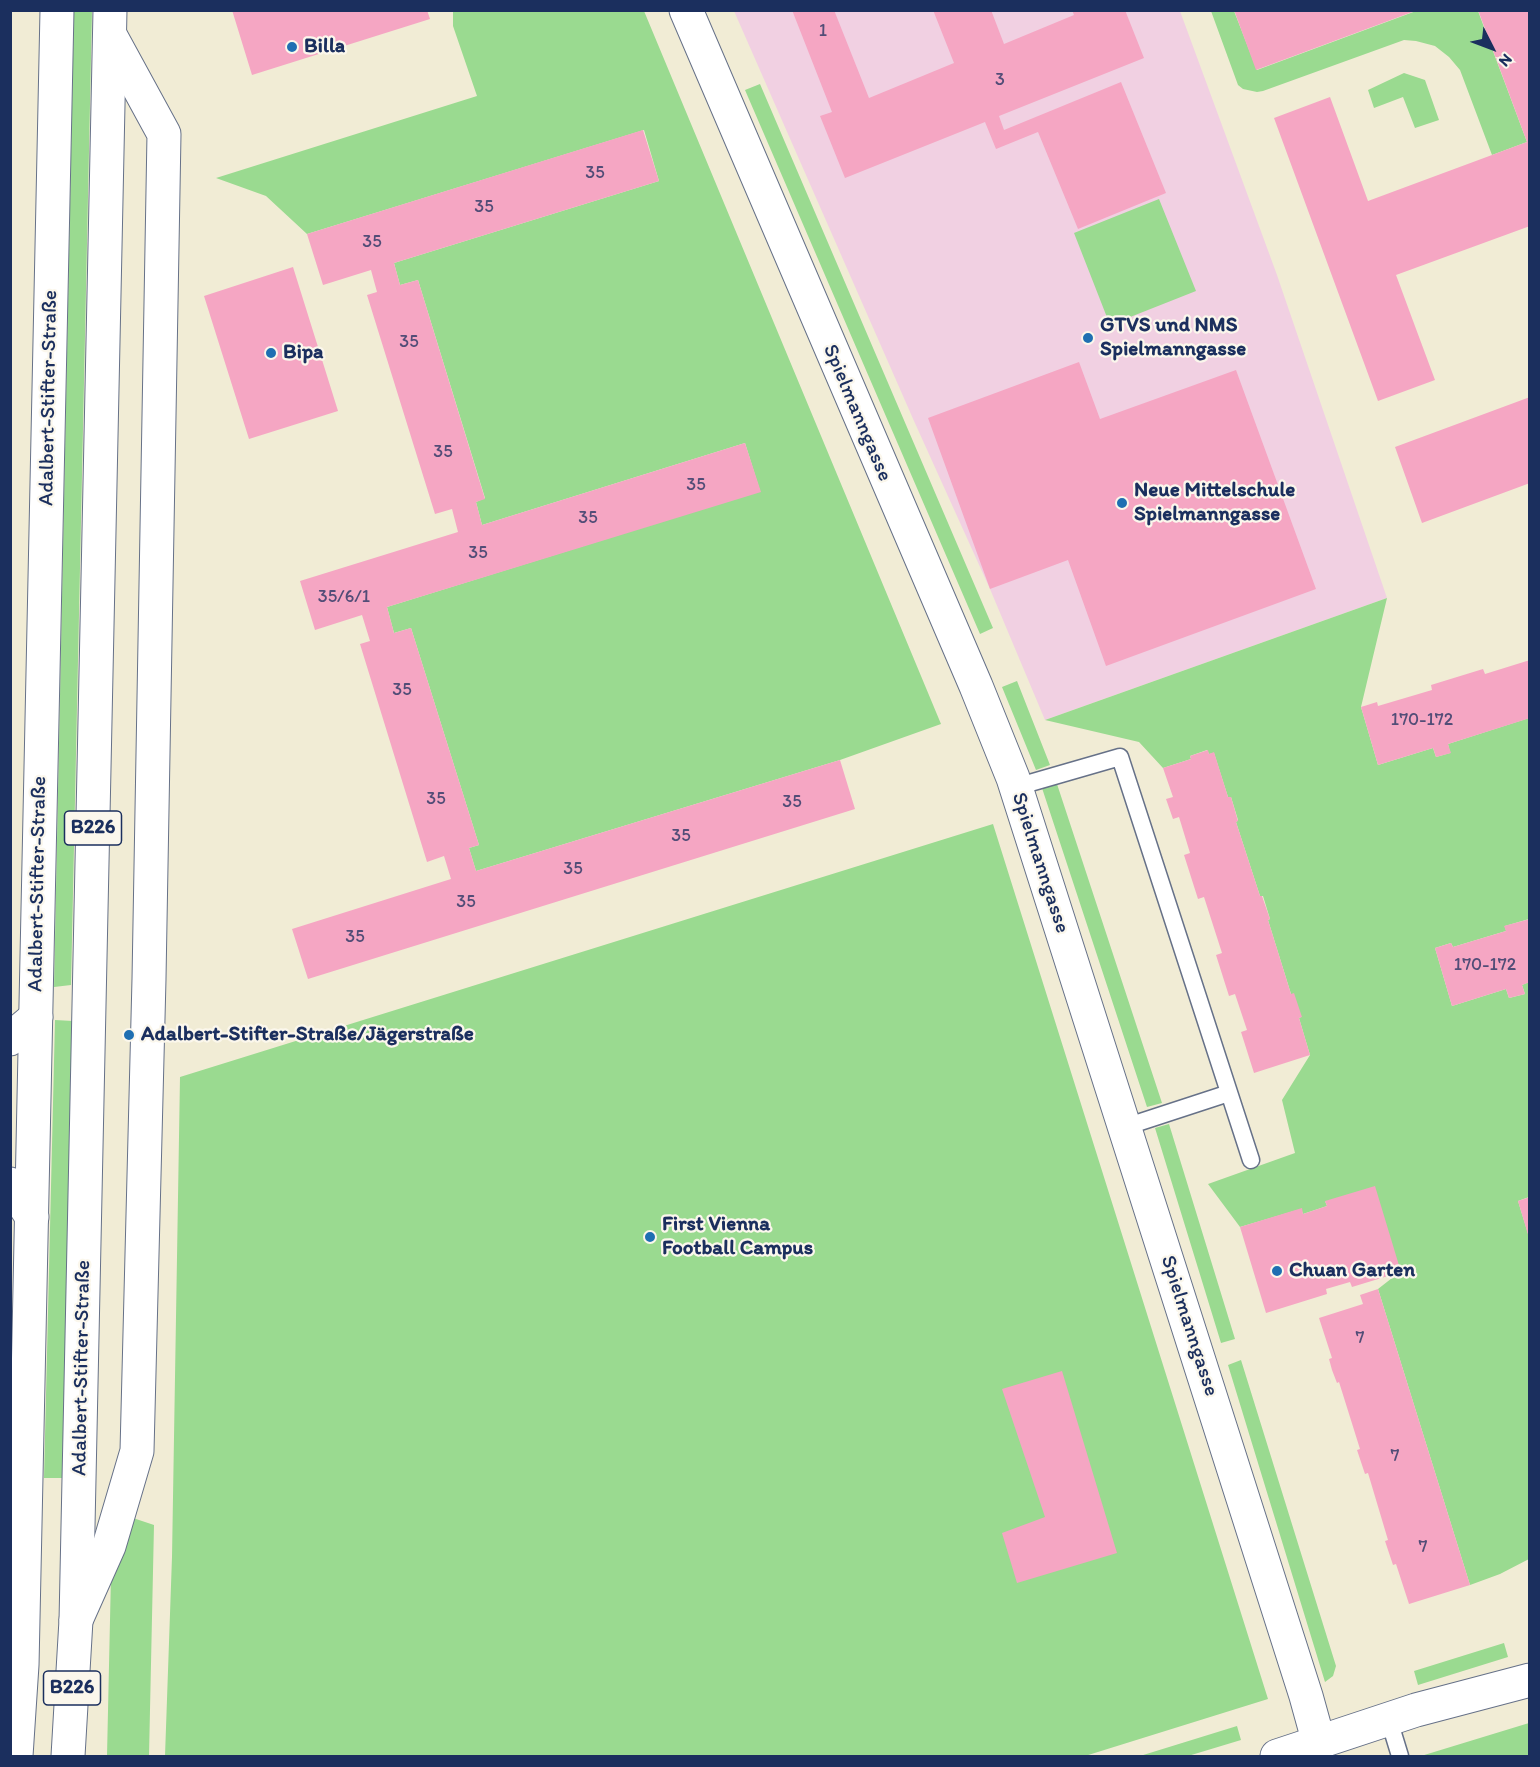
<!DOCTYPE html>
<meta charset="utf-8">
<style>
body{margin:0}
#map{position:relative;width:1540px;height:1767px;overflow:hidden;background:#f1ecd5;font-family:Itim,sans-serif}
canvas{display:block}
.frame{position:absolute;inset:0;border:12px solid #1b2f5e;pointer-events:none}
.north{position:absolute;left:1462px;top:18px;width:60px;height:60px;-webkit-text-stroke:4px #fbf7ec;paint-order:stroke;rotate:132deg;font-size:16px;font-weight:700;line-height:24px;text-align:center;color:#1b2f5e}
.north::after{content:'';display:block;margin:auto;width:21px;height:27px;background:#1b2f5e;clip-path:polygon(50% 0,100% 100%,50% 72%,0 100%)}
</style>
<div id="map">
<canvas width="1540" height="1767"></canvas>
<div class="frame"></div>
<div class="north">N</div>
</div>
<script>
const ctx = document.querySelector('canvas').getContext('2d');
ctx.lineJoin = 'round';
function fillPath(path, color) { ctx.fillStyle = color; ctx.fill(path, 'evenodd'); }
const toPath = rows => new Path2D(rows.map(r => 'M' + r).join(''));
function stroke(path, color, width, dash) { ctx.strokeStyle = color; ctx.lineWidth = width; ctx.lineCap = dash ? 'butt' : 'round'; ctx.setLineDash(dash || []); ctx.stroke(path); }
function write(font, color, halo, rows, align = 'center') {
  ctx.font = font + ' Itim,sans-serif'; ctx.lineWidth = 4.5; ctx.setLineDash([]); ctx.textBaseline = 'middle'; ctx.strokeStyle = halo; ctx.fillStyle = color; for (const [text, x, y, turn = 0] of rows) {
    ctx.save(); ctx.translate(x, y); ctx.rotate((+turn || 0) * Math.PI / 180); ctx.textAlign = isNaN(turn) ? turn : align; if (halo) ctx.strokeText(text, 0, 0); ctx.fillText(text, 0, 0); ctx.restore();
  }
}
const built = toPath([
 [734,11,1180,11,1277,275,1387,598,1045,720,990,589,914,421]
]);
const green = toPath([
 [92,11,71,985,54,987,74,11],
 [453,11,644,11,941,724,840,760,476,871,469,848,479,845,411,628,394,633,387,607,760,491,745,443,482,525,476,502,485,498,418,280,400,285,394,263,659,181,644,130,307,234,266,196,216,178,477,96,453,26],
 [1211,11,1234,11,1257,70,1416,11,1478,11,1527,142,1492,155,1460,70,1449,57,1435,46,1416,41,1404,40,1263,91,1257,92,1243,89,1238,85],
 [1404,73,1425,80,1439,120,1415,128,1403,97,1374,108,1368,90],
 [760,84,993,628,980,634,745,90],
 [1159,199,1196,291,1110,325,1074,233],
 [1387,598,1361,707,1378,765,1433,748,1436,757,1450,753,1448,744,1529,718,1529,919,1505,926,1506,931,1453,947,1451,943,1435,948,1452,1006,1506,989,1509,998,1525,994,1522,985,1529,982,1529,1197,1518,1201,1530,1240,1529,1559,1500,1574,1470,1585,1378,1289,1401,1271,1325,1201,1327,1206,1303,1214,1301,1209,1240,1227,1208,1184,1295,1153,1282,1100,1310,1055,1299,1018,1301,1017,1291,994,1268,920,1270,919,1263,896,1260,896,1236,822,1238,820,1231,797,1228,797,1214,753,1209,754,1207,750,1190,756,1191,759,1163,768,1139,742,1045,720],
 [1017,681,1050,765,1036,770,1002,687],
 [1057,784,1162,1103,1147,1107,1042,788],
 [993,824,1268,1699,1085,1756,165,1756,172,1557,180,1077],
 [55,1020,73,1021,62,1478,44,1478],
 [1169,1124,1235,1339,1221,1343,1155,1128],
 [1241,1360,1336,1666,1333,1676,1325,1682,1228,1365],
 [130,1517,154,1525,149,1756,107,1756,111,1575],
 [1504,1643,1508,1657,1418,1685,1414,1671],
 [1529,1723,1529,1756,1421,1756],
 [1237,1726,1241,1740,1188,1756,1140,1756]
]);
const building = toPath([
 [232,10,427,10,430,19,252,75],
 [792,10,834,10,869,98,954,63,933,10,991,10,1004,44,1074,15,1072,10,1125,10,1144,58,999,116,1004,130,1121,82,1166,193,1078,229,1038,132,996,149,985,122,845,178,820,116,832,112],
 [1234,10,1415,10,1415,11,1256,70],
 [1478,10,1530,10,1530,226,1396,275,1435,380,1378,401,1274,118,1330,97,1368,201,1527,142],
 [643,130,659,181,394,263,400,285,418,280,485,499,476,502,482,525,745,443,761,492,387,607,394,633,411,628,479,845,469,848,476,871,840,760,855,809,308,979,292,929,451,879,444,856,427,862,360,644,370,641,362,615,315,630,300,581,458,532,452,509,435,514,367,295,377,292,371,270,323,285,307,234],
 [293,267,338,411,249,439,204,296],
 [1079,362,1100,419,1236,370,1316,589,1106,666,1068,560,990,589,928,418],
 [1530,397,1530,483,1422,523,1395,447],
 [1530,660,1530,718,1448,744,1451,753,1436,757,1433,748,1378,765,1361,707,1377,702,1378,706,1432,690,1431,685,1483,669,1485,674],
 [1208,750,1209,754,1214,752,1228,797,1231,797,1238,821,1236,822,1260,896,1262,896,1270,919,1268,920,1291,994,1294,993,1302,1017,1299,1018,1310,1055,1254,1073,1241,1032,1247,1030,1235,994,1229,996,1216,955,1222,953,1204,897,1198,899,1184,855,1190,853,1179,817,1173,819,1166,799,1173,797,1163,768,1191,759,1190,756],
 [1530,919,1530,982,1522,985,1525,994,1509,998,1506,989,1452,1006,1435,948,1451,943,1453,947,1506,931,1504,926],
 [1375,1186,1401,1272,1352,1287,1350,1282,1326,1289,1327,1294,1266,1313,1240,1227,1302,1208,1303,1214,1327,1206,1325,1201],
 [1530,1197,1530,1238,1529,1238,1518,1201],
 [1378,1289,1470,1585,1409,1604,1396,1564,1393,1565,1385,1541,1388,1540,1368,1473,1365,1474,1357,1450,1360,1449,1339,1382,1337,1383,1332,1370,1329,1359,1332,1358,1319,1318,1363,1304,1360,1295],
 [1062,1371,1117,1553,1017,1583,1002,1533,1045,1517,1002,1389]
]);
const service = toPath([
 [1016,787,1120,757,1251,1160],
 [1125,1127,1229,1093],
 [1389,1720,1400,1756]
]);
const minor = toPath([
 [686,10,976,686,1013,778,1306,1696,1319,1743],
 [76,1620,109,1546,137,1451,149,979,164,134,110,35]
]);
const tertiary = toPath([
 [10,1039,36,1017],
 [10,1184,32,1217]
]);
const secondary = toPath([
 [1277,1756,1416,1710,1530,1680]
]);
const primary = toPath([
 [16,1756,22,1665,57,10],
 [68,1756,76,1620,110,10]
]);
const markers = [
 [292,47,6,"#1f6fb2"],
 [1088,338,6,"#1f6fb2"],
 [271,353,6,"#1f6fb2"],
 [1122,503,6,"#1f6fb2"],
 [129,1035,6,"#1f6fb2"],
 [650,1237,6,"#1f6fb2"],
 [1277,1271,6,"#1f6fb2"]
];
const numberNames = [
 ["1",823,31],
 ["3",1000,80],
 ["35",595,173],
 ["35",484,207],
 ["35",372,242],
 ["35",409,342],
 ["35",443,452],
 ["35",696,485],
 ["35",588,518],
 ["35",478,553],
 ["35/6/1",344,597],
 ["35",402,690],
 ["170-172",1422,720],
 ["35",436,799],
 ["35",792,802],
 ["35",681,836],
 ["35",573,869],
 ["35",466,902],
 ["35",355,937],
 ["170-172",1485,965],
 ["7",1360,1338],
 ["7",1395,1456],
 ["7",1423,1547]
];
const shields = [
 [93,828,57],
 [72,1688,57]
];
const shieldNames = [
 ["B226",93,828],
 ["B226",72,1688]
];
const poiNames = [
 ["Billa",304,47],
 ["GTVS und NMS",1100,326],
 ["Spielmanngasse",1100,350],
 ["Bipa",283,353],
 ["Neue Mittelschule",1134,491],
 ["Spielmanngasse",1134,515],
 ["Adalbert-Stifter-Straße/Jägerstraße",141,1035],
 ["First Vienna",662,1225],
 ["Football Campus",662,1249],
 ["Chuan Garten",1289,1271]
];
const streetNames = [
 ["Adalbert-Stifter-Straße",49,398,-89],
 ["Spielmanngasse",857,413,67],
 ["Spielmanngasse",1040,863,72],
 ["Adalbert-Stifter-Straße",38,884,-89],
 ["Spielmanngasse",1189,1326,72],
 ["Adalbert-Stifter-Straße",82,1368,-89]
];
fillPath(built, '#f1d0e2');
fillPath(green, '#9ada90');
fillPath(building, '#f5a6c3');
stroke(service, '#667188', 19);
stroke(minor, '#667188', 35);
stroke(tertiary, '#667188', 35);
stroke(secondary, '#667188', 35);
stroke(primary, '#667188', 35);
stroke(service, '#fff', 16);
stroke(minor, '#fff', 33);
stroke(tertiary, '#fff', 33);
stroke(secondary, '#fff', 33);
stroke(primary, '#fff', 33);
for (const [x, y, r, color] of markers) { const dot = new Path2D(); dot.arc(x, y, r, 0, 2 * Math.PI); ctx.fillStyle = color; ctx.fill(dot); stroke(dot, '#fbf7ec', 2); }
write('18px', '#524d77', null, numberNames);
for (const [x, y, w] of shields) { const box = new Path2D(); box.roundRect(x - w / 2, y - 17, w, 34, 4.5); ctx.fillStyle = '#fbf7ec'; ctx.fill(box); stroke(box, '#1b2f5e', 1.5); }
write('bold 20px', '#1b2f5e', null, shieldNames);
write('bold 21px', '#1b2f5e', '#fbf7ec', poiNames, 'left');
write('21px', '#1b2f5e', '#fbf7ec', streetNames);
</script>
